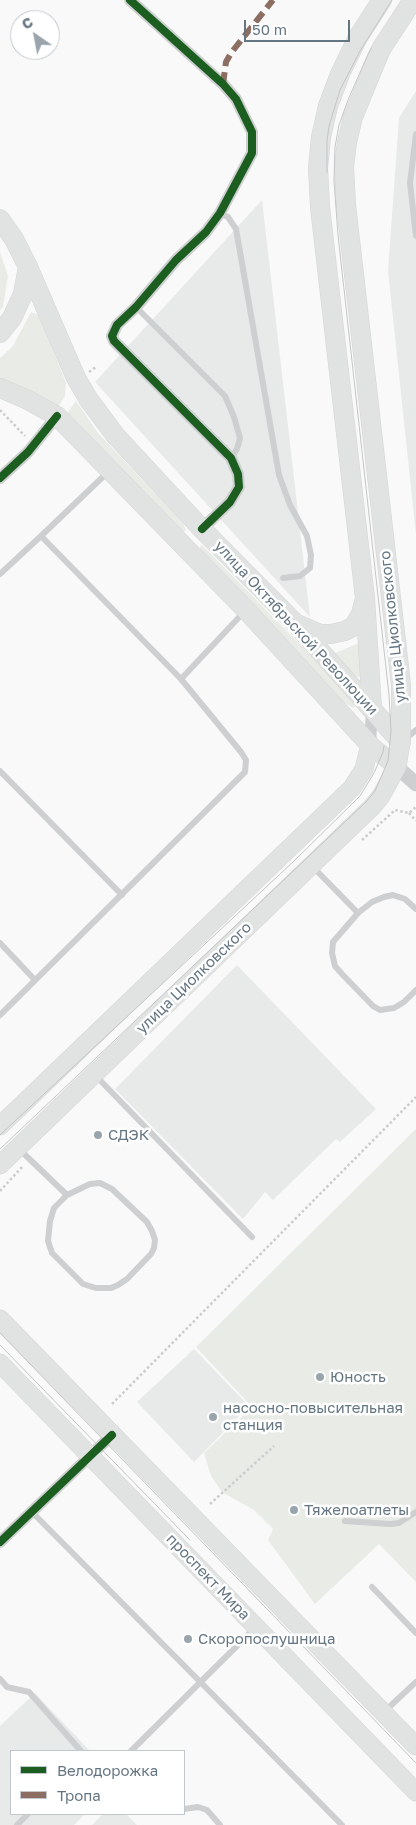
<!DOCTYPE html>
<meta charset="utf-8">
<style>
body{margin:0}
#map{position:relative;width:416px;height:1825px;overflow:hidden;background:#f9f9f9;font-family:"Golos Text",sans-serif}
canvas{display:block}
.legend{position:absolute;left:10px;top:1750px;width:175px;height:65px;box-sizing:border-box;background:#fff;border:1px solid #c1c8cd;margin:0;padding:6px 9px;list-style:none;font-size:15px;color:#657683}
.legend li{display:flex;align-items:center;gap:10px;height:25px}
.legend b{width:25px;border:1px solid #c1c8cd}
.north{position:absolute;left:10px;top:10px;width:50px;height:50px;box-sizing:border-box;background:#fff;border:1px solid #c1c8cd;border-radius:50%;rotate:327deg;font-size:14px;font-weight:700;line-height:20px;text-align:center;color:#657683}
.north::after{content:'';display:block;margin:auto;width:18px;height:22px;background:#99a4ac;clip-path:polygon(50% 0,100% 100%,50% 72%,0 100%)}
.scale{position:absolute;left:244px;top:20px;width:106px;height:22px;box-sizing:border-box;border:2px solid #657683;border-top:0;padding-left:6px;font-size:15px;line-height:18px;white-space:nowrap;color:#657683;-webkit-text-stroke:4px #fff;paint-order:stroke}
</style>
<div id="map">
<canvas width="416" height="1825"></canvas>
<ul class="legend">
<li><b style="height:6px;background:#1b5e20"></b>Велодорожка</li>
<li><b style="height:6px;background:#8d6e63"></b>Тропа</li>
</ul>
<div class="north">С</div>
<div class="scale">50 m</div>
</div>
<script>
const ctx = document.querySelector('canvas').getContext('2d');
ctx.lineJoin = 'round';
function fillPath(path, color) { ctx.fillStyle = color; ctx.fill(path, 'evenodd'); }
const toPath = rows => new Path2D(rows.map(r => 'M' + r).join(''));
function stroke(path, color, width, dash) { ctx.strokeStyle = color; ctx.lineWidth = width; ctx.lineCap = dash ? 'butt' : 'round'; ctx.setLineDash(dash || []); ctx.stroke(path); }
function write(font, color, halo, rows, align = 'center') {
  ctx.font = font + ' "Golos Text",sans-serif'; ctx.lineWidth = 5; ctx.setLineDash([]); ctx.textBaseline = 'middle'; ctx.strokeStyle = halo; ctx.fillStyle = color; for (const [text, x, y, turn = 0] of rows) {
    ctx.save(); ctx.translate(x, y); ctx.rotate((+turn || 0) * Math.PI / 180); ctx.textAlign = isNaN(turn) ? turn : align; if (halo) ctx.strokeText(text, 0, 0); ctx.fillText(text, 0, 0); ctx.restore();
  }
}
const built = toPath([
 [416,91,416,535,388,271,399,118],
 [262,200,310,617,95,382],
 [237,965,376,1109,340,1142,336,1139,273,1200,265,1192,243,1219,115,1089],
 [194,1349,249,1406,194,1462,137,1402],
 [35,1693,90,1751,11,1751,11,1814,85,1814,74,1825,0,1825,0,1726],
 [103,1814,126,1814,137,1825,92,1825]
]);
const green = toPath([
 [0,252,8,276,3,306,0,311],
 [31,312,39,315,66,383,65,396,58,407,0,379,0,358,13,346],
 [76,401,98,433,183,523,186,530,180,535,66,415],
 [202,545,359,704,353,708,338,699,196,552],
 [359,643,361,678,352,675,333,654],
 [416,1129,416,1582,379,1544,315,1604,268,1540,273,1529,254,1510,222,1492,211,1476,204,1453,252,1407,196,1347]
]);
const path = toPath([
 [89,372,96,367],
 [0,410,25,436],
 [409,813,416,821],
 [362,840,395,810,409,813,416,807],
 [0,1191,23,1166],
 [112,1404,416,1097],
 [210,1504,274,1446]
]);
const service = toPath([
 [416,134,410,183,416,236],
 [220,213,228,217,236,229,279,475,290,505,307,536,311,555,310,568,300,576,283,578],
 [136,307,225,396,234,417,240,438,237,449,231,458],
 [108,472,41,536,181,679],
 [0,574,41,536],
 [404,740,416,730],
 [0,771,122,895],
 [312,866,358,913,333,942,332,953,335,966,342,974,373,1006,380,1010,394,1008,404,1002,416,990],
 [358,913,372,902,384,897,393,895,405,899,416,909],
 [0,943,35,980],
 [0,1015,245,772,246,760,241,752,181,679,244,612],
 [95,1075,252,1237],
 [19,1149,67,1195,54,1208,50,1221,48,1241,52,1253,83,1284,96,1288,111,1288,118,1285,127,1279,151,1254,154,1248,155,1240,152,1231,147,1222,112,1189,100,1183,90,1184,67,1195],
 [32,1512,342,1825],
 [345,1521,390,1524,399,1523,416,1512],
 [372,1587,416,1633],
 [0,1679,7,1687,29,1692,81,1751],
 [384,1712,416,1682],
 [131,1751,256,1627],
 [184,1809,198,1807,207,1810,220,1825],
 [17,1825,28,1814]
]);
const minor = toPath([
 [130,0,223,84,236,99,252,132,252,153,220,213,206,232,176,260,136,307,117,325,112,336,114,341,231,458,238,474,239,487,230,502,202,529],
 [0,478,28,452,57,416],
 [370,745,372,709],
 [0,1542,112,1435]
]);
const tertiary = toPath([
 [397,767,416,784]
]);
const secondary = toPath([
 [370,745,397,767],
 [0,1126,352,788,364,769,370,745],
 [0,1165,372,807,381,796,397,767,401,742],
 [0,1319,416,1746],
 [0,1363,416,1792]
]);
const primary = toPath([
 [381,49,353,117,347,142,344,167,346,205,401,685,401,742],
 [0,219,14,239,28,267,23,294,12,318,0,333],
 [28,267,76,378,89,400,115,435,202,529,296,624,401,742],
 [0,388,26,399,57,416,246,610,370,745],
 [299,625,320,634,331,634,345,631,354,626,361,614,364,602],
 [372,709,365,598,320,207,318,168,321,137,328,106,340,74,358,37,382,0]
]);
const tram = toPath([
 [327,172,327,141,329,126,340,90,360,51,392,0],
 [0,1135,293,862,360,796,374,773,383,752,384,746],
 [0,1149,366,802,375,791,388,761,391,731,389,695,338,235,334,181,335,147,339,125,348,100,369,52,402,0],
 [0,1333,416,1763],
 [0,1345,190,1540]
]);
const rail = toPath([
 [407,0,416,10]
]);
const primaryBridge = toPath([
 [381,49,413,0]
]);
const quiet = toPath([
 [223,84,226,62,231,53,273,0]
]);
const cycleway = toPath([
 [130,0,223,84,236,99,252,132,252,153,220,213,206,232,176,260,136,307,117,325,112,336,114,341,231,458,238,474,239,487,230,502,202,529],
 [0,478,28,452,57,416],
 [0,1542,112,1435]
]);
const markers = [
 [98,1135,5,"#99a4ac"],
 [320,1377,5,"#99a4ac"],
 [213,1417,5,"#99a4ac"],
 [294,1510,5,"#99a4ac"],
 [188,1639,5,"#99a4ac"]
];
const streetNames = [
 ["улица Циолковского",393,627,-96],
 ["улица Октябрьской Революции",296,628,47],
 ["улица Циолковского",194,978,-44],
 ["проспект Мира",208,1577,46]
];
const poiNames = [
 ["СДЭК",108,1135],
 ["Юность",330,1377],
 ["насосно-повысительная",223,1408],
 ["станция",223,1425],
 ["Тяжелоатлеты",304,1510],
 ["Скоропослушница",198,1639]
];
fillPath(built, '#e8e9e9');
fillPath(green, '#e8ebe6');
stroke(secondary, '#d5d6d7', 19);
stroke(primary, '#d5d6d7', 20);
stroke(path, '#cbcccd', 2.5, [2.5, 2.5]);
stroke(service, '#cecfd0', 6);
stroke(minor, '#cecfd0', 12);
stroke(tertiary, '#cecfd0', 15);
stroke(secondary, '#e1e2e2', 18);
stroke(primary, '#e1e2e2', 19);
stroke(tram, '#c3c5c6', 1);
stroke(rail, '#c3c5c6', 5.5);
stroke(rail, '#fff', 4, [11]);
stroke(primaryBridge, '#d5d6d7', 20, []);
stroke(primaryBridge, '#e1e2e2', 19);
stroke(quiet, '#8d6e63', 6, [12, 6]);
stroke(cycleway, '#1b5e20', 8);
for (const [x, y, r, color] of markers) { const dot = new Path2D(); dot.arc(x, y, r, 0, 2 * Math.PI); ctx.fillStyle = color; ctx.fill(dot); stroke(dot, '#fff', 2); }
write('15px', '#657683', '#fff', streetNames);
write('15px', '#657683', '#fff', poiNames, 'left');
</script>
